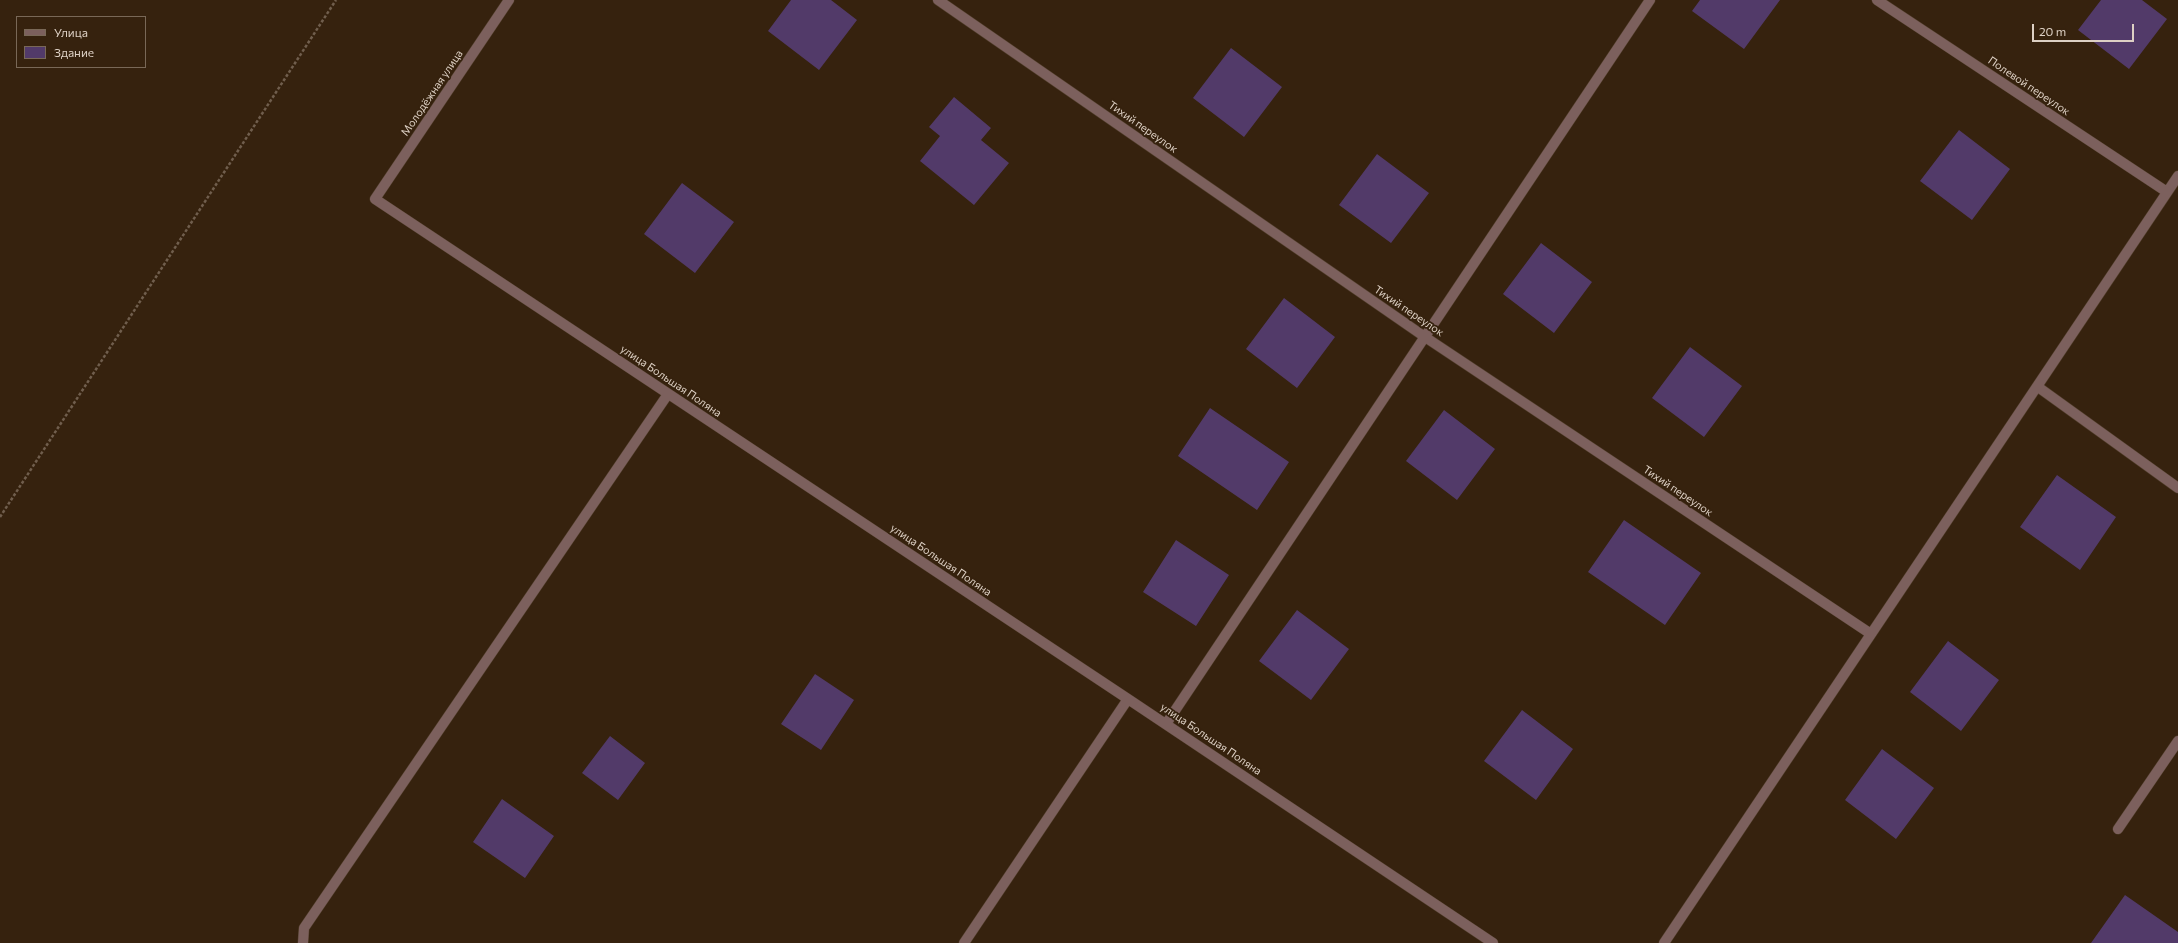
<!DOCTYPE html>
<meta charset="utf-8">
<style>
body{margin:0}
#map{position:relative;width:2178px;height:943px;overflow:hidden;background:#36220e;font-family:Commissioner,sans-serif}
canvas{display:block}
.legend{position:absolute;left:16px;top:16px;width:130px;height:52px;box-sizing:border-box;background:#36220e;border:1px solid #796857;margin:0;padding:5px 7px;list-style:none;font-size:12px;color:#ddd0c4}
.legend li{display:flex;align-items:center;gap:8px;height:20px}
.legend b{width:20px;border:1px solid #796857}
.scale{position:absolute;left:2032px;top:24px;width:102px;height:18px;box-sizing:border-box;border:2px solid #ddd0c4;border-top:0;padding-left:5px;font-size:12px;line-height:14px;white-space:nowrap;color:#ddd0c4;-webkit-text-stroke:3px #36220e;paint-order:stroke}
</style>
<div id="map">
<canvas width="2178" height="943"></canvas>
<ul class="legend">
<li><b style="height:5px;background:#7c605d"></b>Улица</li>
<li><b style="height:11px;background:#523a69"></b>Здание</li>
</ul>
<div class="scale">20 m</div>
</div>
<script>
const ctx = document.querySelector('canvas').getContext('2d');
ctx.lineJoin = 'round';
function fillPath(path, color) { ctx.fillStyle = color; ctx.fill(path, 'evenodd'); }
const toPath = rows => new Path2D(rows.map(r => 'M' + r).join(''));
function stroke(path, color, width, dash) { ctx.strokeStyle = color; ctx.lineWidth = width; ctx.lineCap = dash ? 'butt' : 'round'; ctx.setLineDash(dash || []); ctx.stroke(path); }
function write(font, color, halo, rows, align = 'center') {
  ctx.font = font + ' Commissioner,sans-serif'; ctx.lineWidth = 3.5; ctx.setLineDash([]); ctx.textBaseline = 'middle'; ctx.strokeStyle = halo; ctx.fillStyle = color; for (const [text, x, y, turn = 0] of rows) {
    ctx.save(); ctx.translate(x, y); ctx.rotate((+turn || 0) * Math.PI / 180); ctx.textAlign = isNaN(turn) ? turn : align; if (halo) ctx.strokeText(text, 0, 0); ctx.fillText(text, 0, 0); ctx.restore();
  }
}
const building = toPath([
 [791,0,831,0,857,20,819,70,768,31],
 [1700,0,1780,0,1744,49,1692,11],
 [2101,0,2142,0,2167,19,2129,69,2078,30],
 [1231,48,1282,87,1244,137,1193,98],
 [954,97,991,128,981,140,1009,163,974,205,920,161,940,136,929,127],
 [1959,130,2010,169,1972,220,1920,181],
 [1377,154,1429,193,1391,243,1339,205],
 [682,183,734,222,695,273,644,234],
 [1541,243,1592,282,1554,333,1503,294],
 [1284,298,1335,337,1297,388,1246,349],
 [1690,347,1742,386,1704,437,1652,398],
 [1210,408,1289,462,1257,510,1178,456],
 [1444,410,1495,449,1457,500,1406,461],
 [2057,475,2116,517,2080,570,2020,527],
 [1624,520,1701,573,1665,625,1588,572],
 [1176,540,1229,575,1196,626,1143,592],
 [1297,610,1349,649,1311,700,1259,661],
 [1948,641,1999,680,1961,731,1910,692],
 [815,674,854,700,821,750,781,724],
 [1522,710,1573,749,1536,800,1484,761],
 [610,736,645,763,618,800,582,773],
 [1882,749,1934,788,1896,839,1845,800],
 [502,799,554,836,525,878,473,842],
 [2125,895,2178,932,2178,943,2091,943]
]);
const path = toPath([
 [0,517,336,0]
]);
const minor = toPath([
 [509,0,375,199,1128,699,1493,943],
 [938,0,1425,337,1871,634],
 [1877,0,2167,192],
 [2038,387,2178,488],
 [1166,724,1650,0],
 [2118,829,2178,741],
 [303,943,304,928,668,394],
 [964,943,1128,699],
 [1664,943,2178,176]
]);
const streetNames = [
 ["Полевой переулок",2029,86,34],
 ["Молодёжная улица",432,93,-56],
 ["Тихий переулок",1143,127,35],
 ["Тихий переулок",1409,311,34],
 ["улица Большая Поляна",671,381,34],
 ["Тихий переулок",1678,491,34],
 ["улица Большая Поляна",941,560,34],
 ["улица Большая Поляна",1211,739,34]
];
fillPath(building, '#523a69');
stroke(minor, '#513e2b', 11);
stroke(path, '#705e4d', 2.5, [3, 2]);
stroke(minor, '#7c605d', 10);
write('11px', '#ddd0c4', '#36220e', streetNames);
</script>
